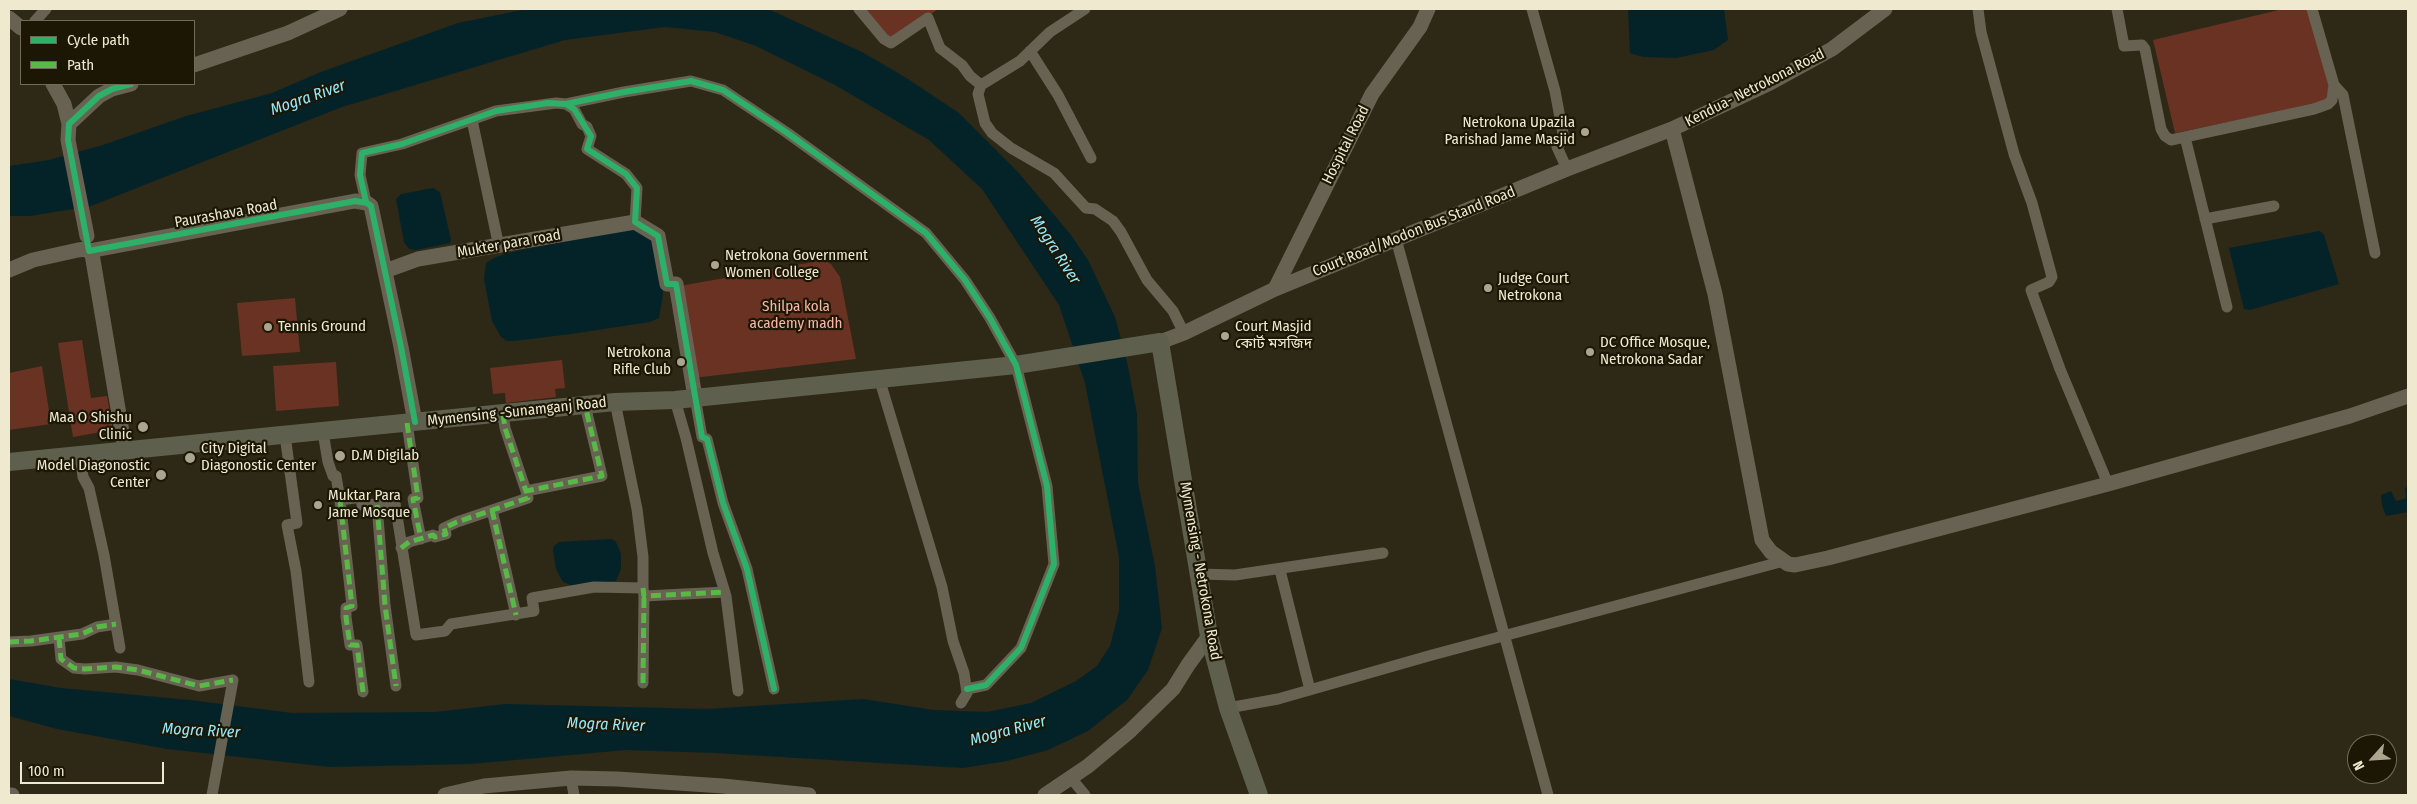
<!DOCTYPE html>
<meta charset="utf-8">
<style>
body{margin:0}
#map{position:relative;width:2417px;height:804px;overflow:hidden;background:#2e2816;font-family:"Fira Sans Condensed",sans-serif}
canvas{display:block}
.frame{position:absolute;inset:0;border:10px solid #efe9d0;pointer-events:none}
.legend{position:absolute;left:20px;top:20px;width:175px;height:65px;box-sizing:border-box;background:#1c1705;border:1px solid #706b56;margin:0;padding:6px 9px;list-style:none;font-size:15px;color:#efe9d0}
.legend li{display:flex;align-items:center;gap:10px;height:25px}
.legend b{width:25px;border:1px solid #706b56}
.north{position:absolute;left:2347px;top:734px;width:50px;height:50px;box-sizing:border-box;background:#1c1705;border:1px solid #706b56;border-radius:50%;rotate:244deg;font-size:14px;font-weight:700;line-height:20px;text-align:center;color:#efe9d0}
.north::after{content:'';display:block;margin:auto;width:18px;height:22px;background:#aba58f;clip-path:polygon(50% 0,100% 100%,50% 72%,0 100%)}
.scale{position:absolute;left:20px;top:762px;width:144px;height:22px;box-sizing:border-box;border:2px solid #efe9d0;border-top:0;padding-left:6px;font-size:15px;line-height:18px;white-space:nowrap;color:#efe9d0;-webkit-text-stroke:4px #1c1705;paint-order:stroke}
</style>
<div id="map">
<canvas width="2417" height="804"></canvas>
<div class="frame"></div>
<ul class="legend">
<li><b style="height:6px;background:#2db169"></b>Cycle path</li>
<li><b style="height:6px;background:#58b947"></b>Path</li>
</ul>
<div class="north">N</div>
<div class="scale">100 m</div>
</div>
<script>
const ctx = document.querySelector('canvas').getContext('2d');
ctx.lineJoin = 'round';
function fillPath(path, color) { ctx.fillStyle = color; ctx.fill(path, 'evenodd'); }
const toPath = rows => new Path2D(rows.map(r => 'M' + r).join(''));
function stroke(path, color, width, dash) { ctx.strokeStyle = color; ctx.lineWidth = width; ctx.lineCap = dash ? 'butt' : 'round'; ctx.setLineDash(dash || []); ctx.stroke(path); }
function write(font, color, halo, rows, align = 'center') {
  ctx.font = font + ' "Fira Sans Condensed","Noto Sans Bengali",sans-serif'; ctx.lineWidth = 4.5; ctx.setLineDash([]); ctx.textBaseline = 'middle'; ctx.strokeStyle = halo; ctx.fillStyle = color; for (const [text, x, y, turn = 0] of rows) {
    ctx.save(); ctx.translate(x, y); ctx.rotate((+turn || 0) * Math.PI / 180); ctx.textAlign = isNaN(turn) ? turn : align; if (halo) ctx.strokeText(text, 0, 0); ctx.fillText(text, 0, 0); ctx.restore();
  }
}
const green = toPath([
 [862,9,938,9,903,35,890,40],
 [2283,9,2310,9,2330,83,2328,96,2324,101,2317,104,2175,133,2153,40],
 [824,260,831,264,840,277,856,359,693,378,680,286],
 [295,298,300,352,242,356,237,303],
 [82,340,91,398,107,396,113,430,73,437,58,343],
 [562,360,565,388,555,389,556,397,506,403,505,393,493,394,490,368],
 [336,362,339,406,276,411,273,366],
 [42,366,51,424,9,430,9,373]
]);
const water = toPath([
 [527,9,768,9,862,52,908,79,959,113,1017,171,1071,235,1088,260,1115,317,1128,366,1137,414,1138,483,1155,566,1162,628,1148,670,1127,700,1088,731,1048,750,1007,761,963,768,715,753,626,750,471,764,330,767,167,749,57,729,9,716,9,679,61,688,190,700,292,713,435,712,505,704,707,709,863,699,934,710,987,712,1031,703,1076,681,1097,666,1110,646,1119,611,1119,557,1085,383,1059,305,982,189,929,140,835,85,756,46,715,32,665,27,565,40,342,107,91,206,30,216,9,216,9,166,49,160,103,145,186,116,272,93,321,72,458,23],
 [1628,9,1724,9,1728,40,1714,50,1676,58,1643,57,1630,53],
 [433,188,440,192,451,240,450,243,416,250,409,249,404,242,396,199,401,194],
 [631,228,648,232,662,263,663,294,659,318,650,322,571,334,514,341,507,341,501,337,492,321,484,279,486,263,496,257,512,252],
 [2320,231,2324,235,2339,284,2250,310,2244,309,2229,248],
 [2408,485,2408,512,2386,516,2382,505,2381,495,2391,491,2396,501,2404,499,2406,497,2405,489],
 [612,539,616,542,621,554,621,569,616,581,573,586,563,582,556,569,553,551,554,546,559,542]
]);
const street = toPath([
 [859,9,884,39,891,43,928,18,940,48,962,65,970,76,981,85],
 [1085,9,1050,32,1020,61,981,85,978,94,985,123,992,133,1011,148,1054,173,1086,208,1095,209,1113,221,1121,232,1147,280,1173,311,1184,333],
 [1532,9,1555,91,1564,139,1557,147,1567,169],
 [1978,9,1981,32,2014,154,2032,203,2052,277,2049,282,2031,290,2060,369,2108,484],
 [2117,9,2124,46,2142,45,2145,49,2161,129,2165,136,2171,140,2314,109,2328,104,2332,100,2334,85,2312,9],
 [35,21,46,9],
 [1030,51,1058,95,1091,158],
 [2334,85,2343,95,2375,253],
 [566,104,624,92,691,81,723,90,786,132,926,233,965,280,990,318,1016,365,1047,486,1054,564,1021,648,986,685,967,689],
 [472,120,499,247],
 [2185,137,2227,307],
 [366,202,360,175,362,153,402,144,496,111,556,103,566,104,574,109,582,124,587,127,591,136,587,149,626,174,637,188,635,222],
 [2205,219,2274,206],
 [1396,239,1548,795],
 [879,378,942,587,953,641,964,673,967,693,961,703],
 [695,397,702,437,707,439,723,503,747,569,774,689],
 [675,400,686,438,713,553,726,596,738,691],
 [503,414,505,428,526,491],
 [407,423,418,498,413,499,421,539],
 [323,432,328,462,333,476,336,476,340,500,362,497,362,505,395,503,416,635,445,631,451,624,534,611,532,598,594,587,643,588,643,557,637,509,615,402],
 [285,435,297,523,287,525,296,571,309,682],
 [80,454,83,477,89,488,104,555,120,648],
 [340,500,352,606,346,608,346,617,350,645,357,645,363,692],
 [377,505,385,605,396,686],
 [492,510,516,615],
 [401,548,409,542,433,535,435,537,446,534,444,528,457,522,528,498,526,491,602,476,585,405],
 [1280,570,1310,690],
 [1199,574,1235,575,1383,553],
 [643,588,644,596,725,592],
 [59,638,61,659,74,668,85,669,116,667,138,670,199,686,233,680,212,795],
 [9,642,31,641,82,634,97,627,116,624],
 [643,683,644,596],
 [1228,708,1278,699,1432,655,1784,561],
 [571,778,574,795],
 [1071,778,1085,795]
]);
const secondary = toPath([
 [9,18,21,28],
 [194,65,288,33,340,9],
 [53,84,64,104,69,124],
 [1672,129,1715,294,1762,540,1771,552,1788,564,1795,565,1828,558,2108,484,2350,416,2408,396],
 [87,236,68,140,69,124,99,96,112,89,131,84],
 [89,251,355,201,367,203,371,206,401,347,415,422],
 [9,270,33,260,78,250,86,249,92,254,125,450],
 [385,271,418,259,635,222,658,236,667,284,676,284,695,397],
 [1275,289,1372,94,1420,27,1428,9],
 [1160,342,1184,333,1275,289,1567,169,1672,129,1770,83,1832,49,1885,9],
 [9,795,12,795],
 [445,795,484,786,571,778,617,779,723,786,809,795],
 [1045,795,1088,766,1130,731,1173,689,1188,665,1209,636]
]);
const primary = toPath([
 [9,462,615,402,675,400,1016,365,1160,342,1209,636,1228,708,1259,795]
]);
const quiet = toPath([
 [503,414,505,428,526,491],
 [407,423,418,498,413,499,421,539],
 [340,500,352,606,346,608,346,617,350,645,357,645,363,692],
 [377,505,385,605,396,686],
 [492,510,516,615],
 [401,548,409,542,433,535,435,537,446,534,444,528,457,522,528,498,526,491,602,476,585,405],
 [643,588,644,596,725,592],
 [59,638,61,659,74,668,85,669,116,667,138,670,199,686,233,680],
 [9,642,31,641,82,634,97,627,116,624],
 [643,683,644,596]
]);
const cycleway = toPath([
 [131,84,112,89,99,96,69,124,68,140,89,251,355,201,367,203,371,206,401,347,415,422],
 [566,104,624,92,691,81,723,90,786,132,926,233,965,280,990,318,1016,365,1047,486,1054,564,1021,648,986,685,967,689],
 [366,202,360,175,362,153,402,144,496,111,548,103,566,104,574,109,591,136,587,149,626,174,637,188,635,222,658,236,667,284,676,284,702,437,707,439,723,503,747,569,774,689]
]);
const markers = [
 [1585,132,5,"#aba58f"],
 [715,265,5,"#aba58f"],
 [1488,288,5,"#aba58f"],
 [268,327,5,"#aba58f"],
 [1225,336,5,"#aba58f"],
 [1590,352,5,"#aba58f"],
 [681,362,5,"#aba58f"],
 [143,427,6,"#aba58f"],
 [340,456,6,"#aba58f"],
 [190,458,6,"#aba58f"],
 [161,475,6,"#aba58f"],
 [318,505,5,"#aba58f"]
];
const streetNames = [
 ["Kendua- Netrokona Road",1755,88,-27],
 ["Hospital Road",1346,145,-63],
 ["Paurashava Road",226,214,-10],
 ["Court Road/Modon Bus Stand Road",1414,232,-22],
 ["Mukter para road",509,244,-10],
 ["Mymensing -Sunamganj Road",517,412,-6],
 ["Mymensing - Netrokona Road",1200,571,80]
];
const poiNames = [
 ["Netrokona Upazila",1575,123,"right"],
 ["Parishad Jame Masjid",1575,140,"right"],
 ["Netrokona Government",725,256],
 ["Women College",725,273],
 ["Judge Court",1498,279],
 ["Netrokona",1498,296],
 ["Tennis Ground",278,327],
 ["Court Masjid",1235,327],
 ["কোর্ট মসজিদ",1235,344],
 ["DC Office Mosque,",1600,343],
 ["Netrokona Sadar",1600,360],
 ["Netrokona",671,353,"right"],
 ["Rifle Club",671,370,"right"],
 ["Maa O Shishu",132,418,"right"],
 ["Clinic",132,435,"right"],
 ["City Digital",201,449],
 ["Diagonostic Center",201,466],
 ["D.M Digilab",351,456],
 ["Model Diagonostic",150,466,"right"],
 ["Center",150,483,"right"],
 ["Muktar Para",328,496],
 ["Jame Mosque",328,513]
];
const parkNames = [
 ["Shilpa kola",796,307],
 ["academy madh",796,324]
];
const waterNames = [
 ["Mogra River",308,98,-19],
 ["Mogra River",1055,250,57],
 ["Mogra River",606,725,2],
 ["Mogra River",201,731,3],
 ["Mogra River",1008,731,-15]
];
fillPath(green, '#6a3222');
fillPath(water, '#042329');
stroke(street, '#676252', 11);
stroke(secondary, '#676252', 15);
stroke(primary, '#5e5f4d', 18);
stroke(quiet, '#58b947', 5, [10, 5]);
stroke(cycleway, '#2db169', 6);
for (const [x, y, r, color] of markers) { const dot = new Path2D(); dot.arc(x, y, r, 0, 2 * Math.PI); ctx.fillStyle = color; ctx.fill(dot); stroke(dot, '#1c1705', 2); }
write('15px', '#efe9d0', '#1c1705', streetNames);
write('15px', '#efe9d0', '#1c1705', poiNames, 'left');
write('15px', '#fbb6a5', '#1c1705', parkNames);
write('italic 16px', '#96eafd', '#1c1705', waterNames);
</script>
